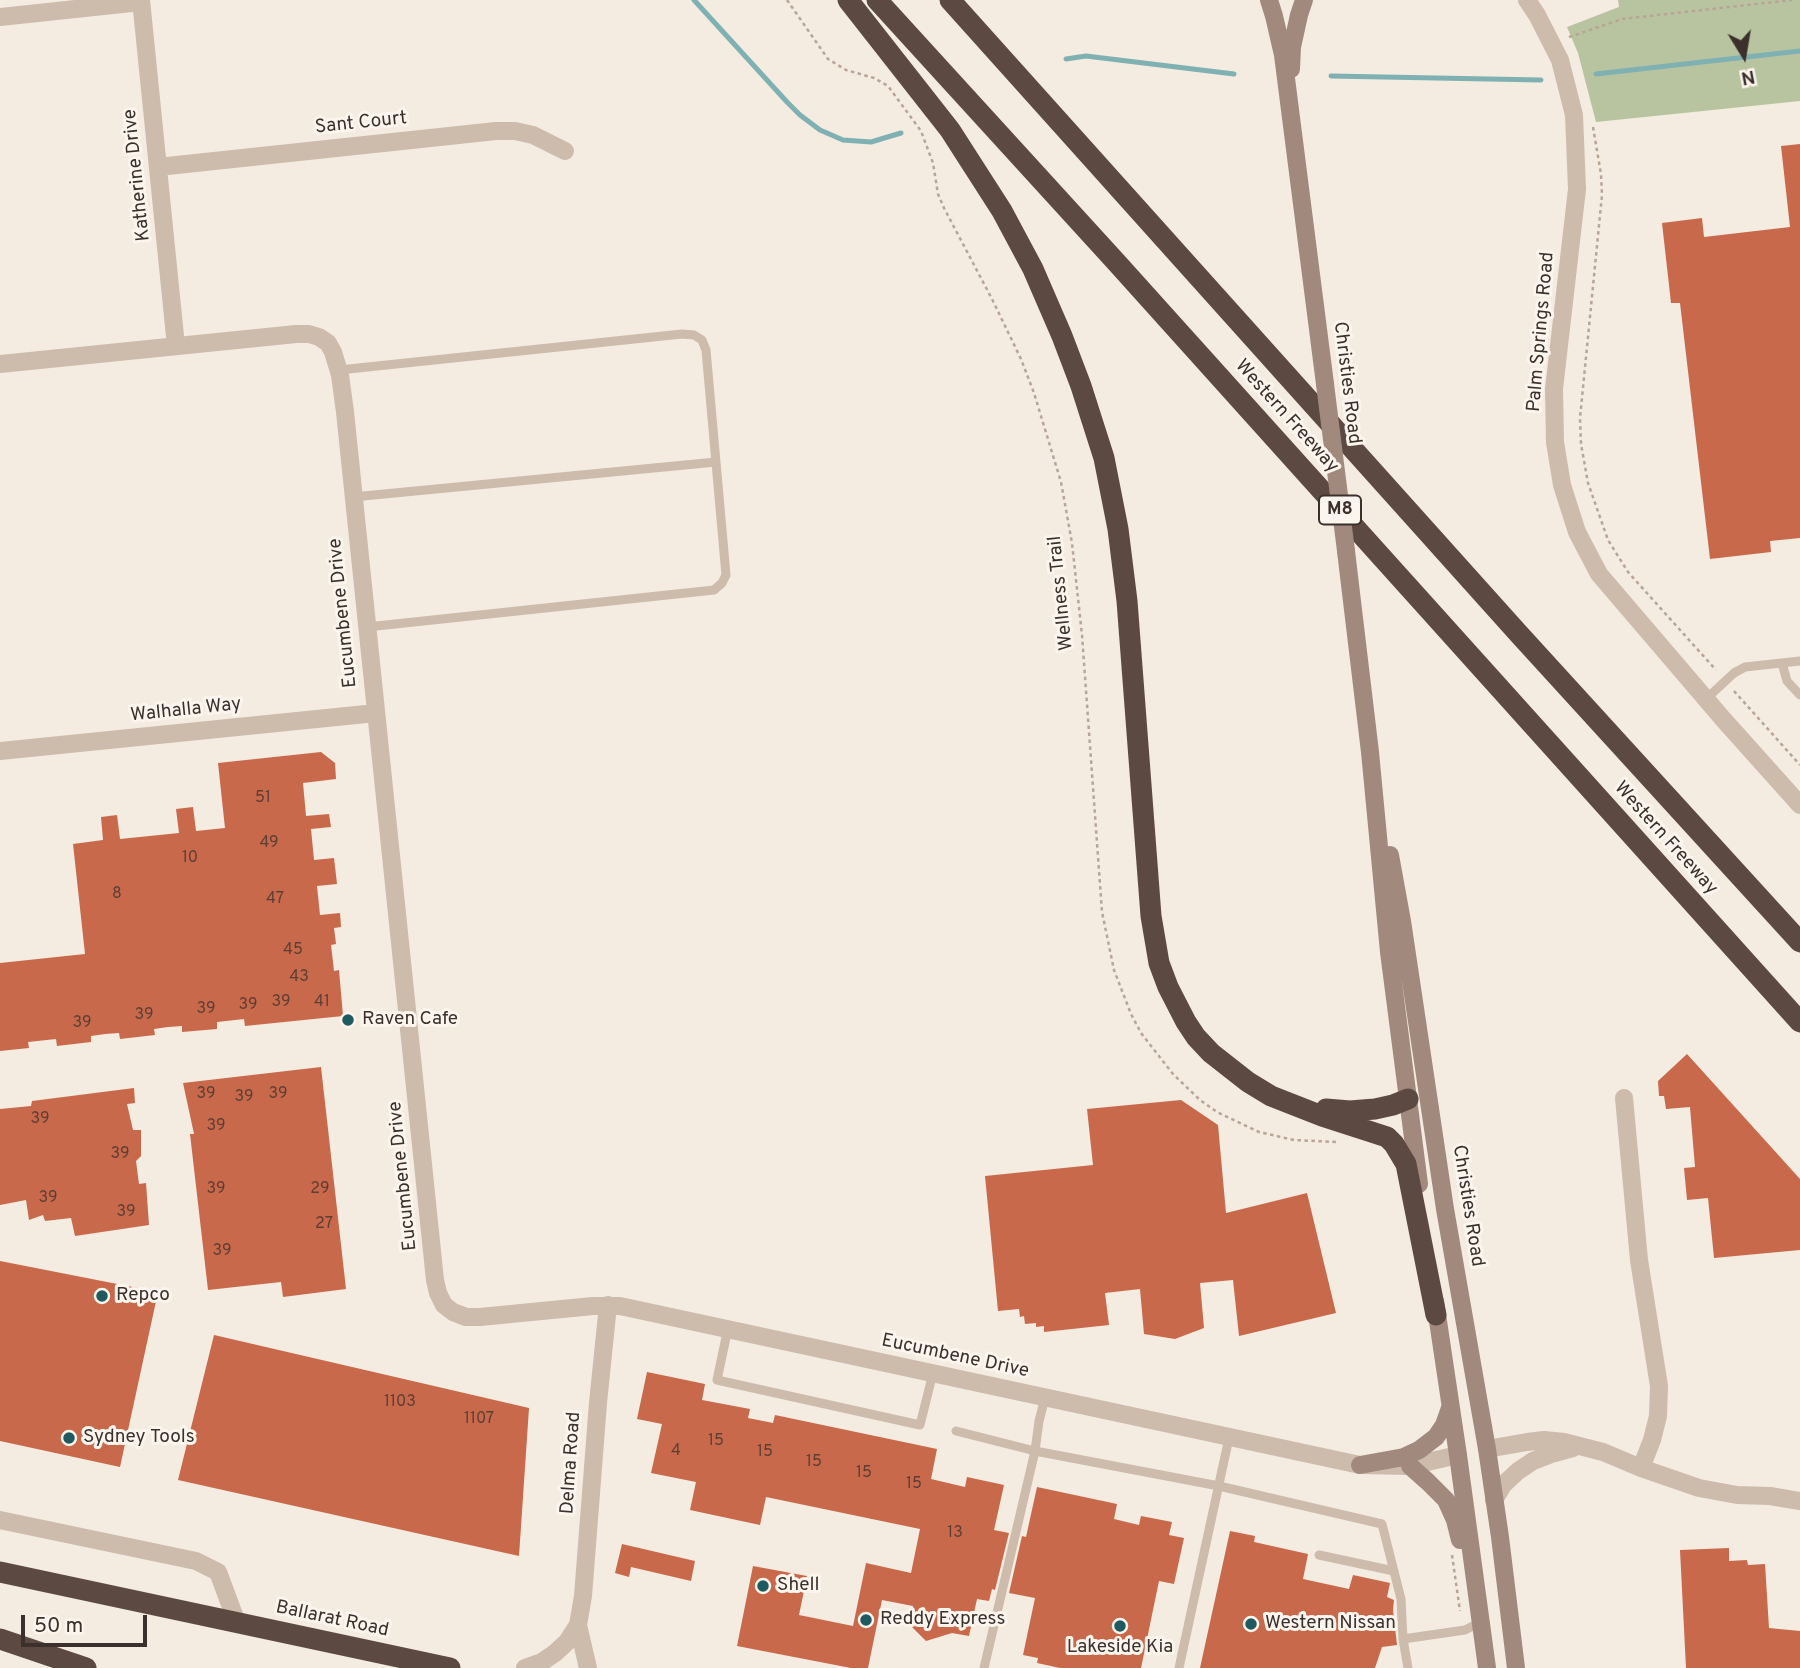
<!DOCTYPE html>
<style>
body{margin:0}
#map{position:relative;width:1800px;height:1668px;overflow:hidden;background:#f4ebe1;font-family:Overpass,sans-serif}
canvas{display:block}
.north{position:absolute;left:1709px;top:21px;width:70px;height:70px;-webkit-text-stroke:5px #fbf5ee;paint-order:stroke;rotate:169deg;font-size:19px;font-weight:700;line-height:28px;text-align:center;color:#3b302b}
.north::after{content:'';display:block;margin:auto;width:24px;height:32px;background:#3b302b;clip-path:polygon(50% 0,100% 100%,50% 72%,0 100%)}
.scale{position:absolute;left:21px;top:1615px;width:126px;height:32px;box-sizing:border-box;border:4px solid #3b302b;border-top:0;padding-left:9px;font-size:21px;line-height:24px;white-space:nowrap;color:#3b302b;-webkit-text-stroke:5px #fbf5ee;paint-order:stroke}
</style>
<div id="map">
<canvas width="1800" height="1668"></canvas>
<div class="north">N</div>
<div class="scale">50 m</div>
</div>
<script>
const ctx = document.querySelector('canvas').getContext('2d');
ctx.lineJoin = 'round';
function fillPath(path, color) { ctx.fillStyle = color; ctx.fill(path, 'evenodd'); }
const toPath = rows => new Path2D(rows.map(r => 'M' + r).join(''));
function stroke(path, color, width, dash) { ctx.strokeStyle = color; ctx.lineWidth = width; ctx.lineCap = dash ? 'butt' : 'round'; ctx.setLineDash(dash || []); ctx.stroke(path); }
function write(font, color, halo, rows, align = 'center') {
  ctx.font = font + ' Overpass,sans-serif'; ctx.lineWidth = 6; ctx.setLineDash([]); ctx.textBaseline = 'middle'; ctx.strokeStyle = halo; ctx.fillStyle = color; for (const [text, x, y, turn = 0] of rows) {
    ctx.save(); ctx.translate(x, y); ctx.rotate((+turn || 0) * Math.PI / 180); ctx.textAlign = isNaN(turn) ? turn : align; if (halo) ctx.strokeText(text, 0, 0); ctx.fillText(text, 0, 0); ctx.restore();
  }
}
const green = toPath([
 [1618,0,1800,0,1800,101,1596,122,1578,53,1567,27,1619,7]
]);
const stream = toPath([
 [694,0,787,102,800,115,820,130,843,140,871,142,901,133],
 [1066,59,1086,56,1234,74],
 [1596,74,1800,51],
 [1331,76,1541,80]
]);
const building = toPath([
 [1800,144,1800,538,1770,541,1771,552,1710,559,1680,303,1671,303,1662,223,1702,218,1704,237,1790,227,1781,146],
 [321,752,335,763,336,779,303,783,306,816,329,814,331,827,311,829,314,860,334,858,337,884,317,886,320,915,340,913,341,927,334,928,336,944,331,945,334,971,339,970,343,1016,245,1026,244,1019,217,1022,217,1029,182,1032,182,1026,168,1027,154,1029,155,1035,120,1039,119,1033,105,1034,91,1036,91,1042,57,1046,56,1039,28,1042,29,1048,0,1051,0,963,85,954,73,844,103,840,101,817,117,815,120,839,179,833,176,809,193,807,196,831,225,828,218,763],
 [1687,1054,1800,1179,1800,1250,1714,1258,1708,1198,1687,1200,1684,1168,1695,1167,1690,1107,1666,1109,1664,1096,1659,1096,1658,1081],
 [321,1067,346,1289,283,1297,281,1282,208,1290,190,1134,194,1134,183,1083],
 [134,1088,135,1103,127,1104,133,1130,141,1130,141,1156,136,1161,139,1184,146,1183,149,1225,75,1236,71,1218,45,1221,43,1215,29,1220,26,1200,0,1205,0,1109,31,1106,32,1101],
 [1181,1100,1218,1125,1226,1213,1307,1193,1336,1313,1239,1336,1233,1280,1200,1283,1204,1328,1175,1339,1144,1334,1140,1289,1105,1293,1109,1325,1044,1332,1044,1326,1036,1327,1036,1323,1025,1324,1024,1316,1020,1317,1019,1309,998,1311,985,1176,1093,1165,1087,1109],
 [0,1261,158,1292,120,1467,0,1441],
 [214,1335,529,1408,519,1556,178,1480],
 [647,1372,705,1384,702,1400,750,1409,748,1418,773,1423,775,1415,937,1449,931,1479,965,1487,967,1477,1004,1485,994,1530,1009,1533,995,1590,992,1589,989,1601,977,1599,969,1636,952,1633,926,1641,909,1624,913,1606,882,1600,868,1668,851,1668,737,1646,753,1566,807,1576,799,1615,853,1626,866,1563,911,1573,920,1529,766,1497,760,1525,690,1510,696,1482,651,1473,662,1424,637,1419],
 [1037,1487,1117,1504,1114,1519,1139,1525,1141,1516,1172,1522,1169,1535,1184,1538,1174,1584,1159,1581,1141,1668,1060,1668,1037,1663,1038,1658,1023,1655,1035,1598,1009,1593,1022,1536,1026,1537],
 [1230,1531,1255,1536,1254,1542,1308,1554,1303,1579,1349,1589,1353,1575,1390,1583,1387,1597,1394,1600,1393,1610,1397,1645,1382,1647,1375,1668,1200,1668],
 [622,1544,695,1561,691,1581,631,1567,629,1577,615,1573],
 [1729,1548,1729,1561,1747,1560,1748,1565,1765,1564,1769,1628,1800,1631,1800,1668,1686,1668,1680,1550]
]);
const path = toPath([
 [787,0,828,59,846,70,874,78,888,86,921,131,933,163,938,194,944,208,992,299,1021,359,1034,393,1061,482,1072,543,1082,635,1102,912,1114,970,1131,1014,1141,1033,1173,1074,1200,1100,1217,1112,1259,1132,1294,1140,1336,1142],
 [1569,37,1622,19,1792,0],
 [1593,127,1601,174,1602,195,1580,418,1581,444,1588,483,1608,540,1628,572,1716,670],
 [1734,691,1800,765],
 [1452,1555,1460,1611]
]);
const lane = toPath([
 [339,370,682,334,694,335,702,340,706,350,726,575,722,583,714,590,367,627],
 [353,497,716,462],
 [1782,663,1787,681,1800,695],
 [1706,699,1734,673,1745,667,1800,661],
 [728,1328,717,1380,920,1425,933,1373],
 [956,1431,1035,1451,1219,1486,1382,1524,1401,1599,1403,1639,1408,1668],
 [1319,1555,1394,1571],
 [1403,1639,1465,1630,1481,1622],
 [984,1668,1035,1451,1039,1421,1045,1398],
 [1179,1668,1229,1438]
]);
const street = toPath([
 [141,0,176,346],
 [1527,0,1537,15,1560,60,1574,115,1577,189,1554,389,1555,442,1562,485,1577,532,1599,574,1723,719,1800,805],
 [0,17,141,2],
 [158,167,496,131,515,131,533,135,565,151],
 [0,364,296,334,309,334,319,337,328,343,333,352,340,375,345,412,435,1280,438,1293,444,1305,453,1312,466,1317,480,1317,593,1306,620,1306,1360,1465,1410,1466,1458,1455],
 [0,751,376,713],
 [1624,1098,1639,1260,1659,1386,1658,1416,1652,1440,1641,1468],
 [1487,1449,1527,1442,1544,1440,1564,1442,1603,1452,1641,1468,1699,1488,1737,1495,1770,1496,1800,1501],
 [1494,1500,1503,1485,1518,1471,1533,1461,1551,1454,1573,1448],
 [0,1520,196,1561,218,1572,237,1623],
 [525,1668,542,1662,555,1653,567,1642,578,1625],
 [588,1668,578,1625,583,1596,598,1403,608,1305]
]);
const secondary = toPath([
 [1269,0,1274,16,1283,55,1325,384],
 [1291,69,1292,47,1299,15,1304,0],
 [1346,551,1370,752,1389,952,1419,1184],
 [1390,855,1402,921,1445,1209,1487,1449,1500,1537,1516,1668],
 [1435,1301,1458,1455,1487,1668],
 [1360,1465,1404,1457,1419,1450,1436,1437,1444,1425,1450,1408],
 [1410,1466,1428,1482,1446,1500,1455,1520,1460,1540]
]);
const highway = toPath([
 [848,0,950,130,1002,211,1033,269,1062,336,1081,386,1104,458,1118,529,1127,601,1151,916,1159,963,1168,987,1186,1022,1196,1037,1211,1053,1248,1082,1271,1096,1322,1116,1387,1137,1394,1144,1406,1164,1436,1315],
 [877,0,1117,263,1800,1022],
 [950,0,1518,633,1800,942],
 [1326,1109,1350,1111,1375,1109,1393,1105,1408,1099],
 [0,1572,450,1668],
 [0,1639,86,1668]
]);
const secondaryBridge = toPath([
 [1325,384,1346,551]
]);
const markers = [
 [348,1020,7,"#1f5a5e"],
 [102,1296,7,"#1f5a5e"],
 [69,1438,7,"#1f5a5e"],
 [763,1586,7,"#1f5a5e"],
 [866,1620,7,"#1f5a5e"],
 [1251,1624,7,"#1f5a5e"],
 [1120,1626,7,"#1f5a5e"]
];
const numberNames = [
 ["51",263,799],
 ["49",269,844],
 ["10",190,859],
 ["8",117,895],
 ["47",275,900],
 ["45",293,951],
 ["43",299,978],
 ["39",281,1003],
 ["41",322,1003],
 ["39",248,1006],
 ["39",206,1010],
 ["39",144,1016],
 ["39",82,1024],
 ["39",206,1095],
 ["39",278,1095],
 ["39",244,1098],
 ["39",40,1120],
 ["39",216,1127],
 ["39",120,1155],
 ["39",216,1190],
 ["29",320,1190],
 ["39",48,1199],
 ["39",126,1213],
 ["27",324,1225],
 ["39",222,1252],
 ["1103",400,1403],
 ["1107",479,1420],
 ["15",716,1442],
 ["4",676,1452],
 ["15",765,1453],
 ["15",814,1463],
 ["15",864,1474],
 ["15",914,1485],
 ["13",955,1534]
];
const shields = [
 [1340,510,42]
];
const shieldNames = [
 ["M8",1340,510]
];
const streetNames = [
 ["Sant Court",361,124,-6],
 ["Katherine Drive",138,175,-96],
 ["Palm Springs Road",1542,332,-85],
 ["Christies Road",1346,383,83],
 ["Western Freeway",1286,417,48],
 ["Wellness Trail",1062,593,-96],
 ["Eucumbene Drive",344,613,-96],
 ["Walhalla Way",186,711,-6],
 ["Western Freeway",1665,839,48],
 ["Eucumbene Drive",404,1176,-96],
 ["Christies Road",1467,1206,81],
 ["Eucumbene Drive",955,1357,12],
 ["Delma Road",572,1463,-86],
 ["Ballarat Road",332,1620,12]
];
const poiNames = [
 ["Raven Cafe",362,1020],
 ["Repco",116,1296],
 ["Sydney Tools",83,1438],
 ["Shell",777,1586],
 ["Reddy Express",880,1620],
 ["Western Nissan",1265,1624],
 ["Lakeside Kia",1120,1648,"center"]
];
fillPath(green, '#b8c4a0');
stroke(stream, '#7fb0b2', 5);
fillPath(building, '#c8694b');
stroke(path, '#b9a596', 2.5, [3.5, 3.5]);
stroke(lane, '#cdbbac', 9);
stroke(street, '#cdbbac', 18);
stroke(secondary, '#a18a7d', 18);
stroke(highway, '#5c4a42', 21);
stroke(secondaryBridge, '#a18a7d', 18);
for (const [x, y, r, color] of markers) { const dot = new Path2D(); dot.arc(x, y, r, 0, 2 * Math.PI); ctx.fillStyle = color; ctx.fill(dot); stroke(dot, '#fbf5ee', 2.5); }
write('16px', '#5e3e33', null, numberNames);
for (const [x, y, w] of shields) { const box = new Path2D(); box.roundRect(x - w / 2, y - 14.5, w, 29, 5); ctx.fillStyle = '#fbf5ee'; ctx.fill(box); stroke(box, '#3b302b', 2); }
write('bold 18px', '#3b302b', null, shieldNames);
write('19px', '#3b302b', '#fbf5ee', streetNames);
write('19px', '#3b302b', '#fbf5ee', poiNames, 'left');
</script>
